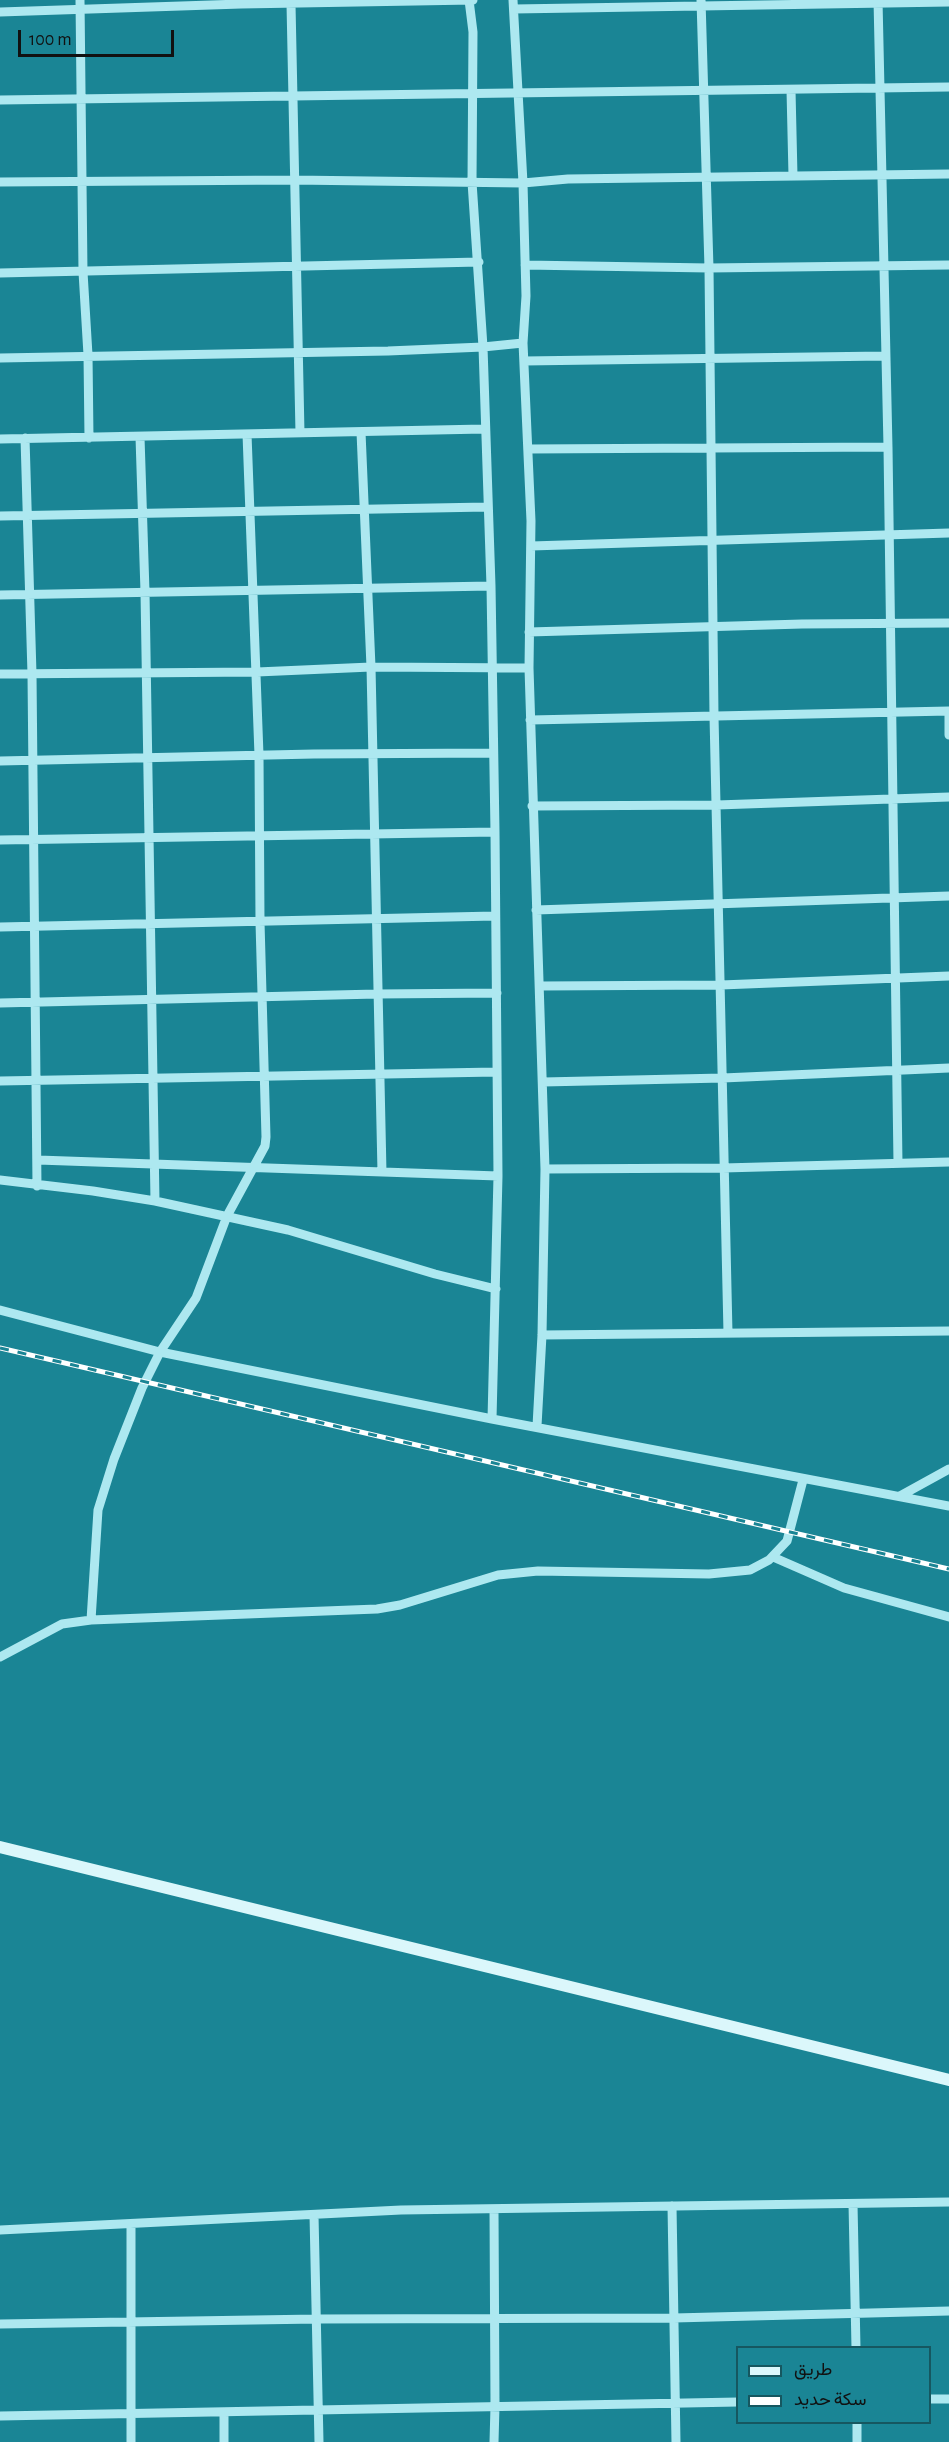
<!DOCTYPE html>
<meta charset="utf-8">
<style>
body{margin:0}
#map{position:relative;width:949px;height:2442px;overflow:hidden;background:#1a8595;font-family:"Alegreya Sans",Vazirmatn,sans-serif}
canvas{display:block}
.legend{position:absolute;left:736px;top:2346px;width:195px;height:78px;box-sizing:border-box;background:#1a8595;border:2px solid #165760;margin:0;padding:8px 10px;list-style:none;font-size:18px;color:#111}
.legend li{display:flex;align-items:center;gap:12px;height:30px}
.legend b{width:30px;border:2px solid #165760}
.scale{position:absolute;left:18px;top:30px;width:156px;height:27px;box-sizing:border-box;border:3px solid #111;border-top:0;padding-left:8px;font-size:18px;line-height:21px;white-space:nowrap;color:#111;-webkit-text-stroke:4px #1a8595;paint-order:stroke}
</style>
<div id="map">
<canvas width="949" height="2442"></canvas>
<ul class="legend">
<li><b style="height:8px;background:#dbf7fb"></b>طريق</li>
<li><b style="height:8px;background:#fff"></b>سكة حديد</li>
</ul>
<div class="scale">100 m</div>
</div>
<script>
const ctx = document.querySelector('canvas').getContext('2d');
ctx.lineJoin = 'round';
const toPath = rows => new Path2D(rows.map(r => 'M' + r).join(''));
function stroke(path, color, width, dash) { ctx.strokeStyle = color; ctx.lineWidth = width; ctx.lineCap = dash ? 'butt' : 'round'; ctx.setLineDash(dash || []); ctx.stroke(path); }
const street = toPath([
 [80,0,83,272,88,355,89,438],
 [469,0,473,32,472,182,483,347,491,586,495,832,498,1176,492,1419],
 [513,0,523,183,526,296,523,343,531,521,529,668,545,1169,542,1335,537,1426],
 [701,0,709,268,714,716,728,1333],
 [878,0,888,447,898,1163],
 [291,4,300,433],
 [514,9,949,2],
 [0,12,241,4,473,0],
 [791,90,793,176],
 [0,100,949,87],
 [0,182,293,180,523,183,568,179,949,174],
 [525,265,709,268,949,265],
 [0,273,479,262],
 [0,358,388,351,483,347,523,343],
 [524,361,884,356],
 [361,432,371,667,382,1172],
 [140,437,145,592,155,1201],
 [25,438,32,674,37,1186],
 [0,439,484,429],
 [529,449,888,447],
 [0,516,487,507],
 [531,546,949,533],
 [0,595,491,586],
 [529,632,802,624,949,623],
 [0,674,257,672,371,667,529,668],
 [949,711,949,735],
 [530,720,949,711],
 [0,761,314,754,493,753],
 [532,806,717,805,949,797],
 [0,840,495,832],
 [536,910,949,896],
 [0,927,495,916],
 [540,986,721,985,949,976],
 [0,1003,377,994,497,993],
 [0,1081,496,1072],
 [543,1082,723,1078,949,1068],
 [38,1160,498,1176],
 [545,1169,723,1168,949,1162],
 [0,1180,93,1191,155,1201,288,1230,435,1274,496,1289],
 [0,1310,160,1352,492,1419,949,1506],
 [542,1335,949,1331],
 [900,1496,949,1469],
 [773,1557,844,1588,949,1617],
 [91,1620,98,1510,114,1459,142,1388,160,1352,196,1298,227,1216,265,1146,266,1137,260,922,259,755,247,434],
 [0,1657,62,1624,91,1620,377,1609,400,1605,498,1575,538,1571,709,1574,750,1570,769,1560,787,1541,803,1480],
 [853,2204,856,2348],
 [672,2206,676,2442],
 [314,2215,319,2442],
 [0,2230,401,2210,949,2202],
 [0,2324,317,2319,674,2318,949,2311],
 [930,2399,949,2399],
 [0,2416,738,2402],
 [857,2422,857,2442],
 [131,2442,131,2224],
 [224,2442,224,2412],
 [494,2442,495,2406,494,2209]
]);
const secondary = toPath([
 [0,1847,949,2080]
]);
const rail = toPath([
 [0,1348,949,1569]
]);
stroke(street, '#ade8f0', 9);
stroke(secondary, '#dbf7fb', 12);
stroke(rail, '#fff', 5);
stroke(rail, '#1a8595', 3, [9]);
</script>
